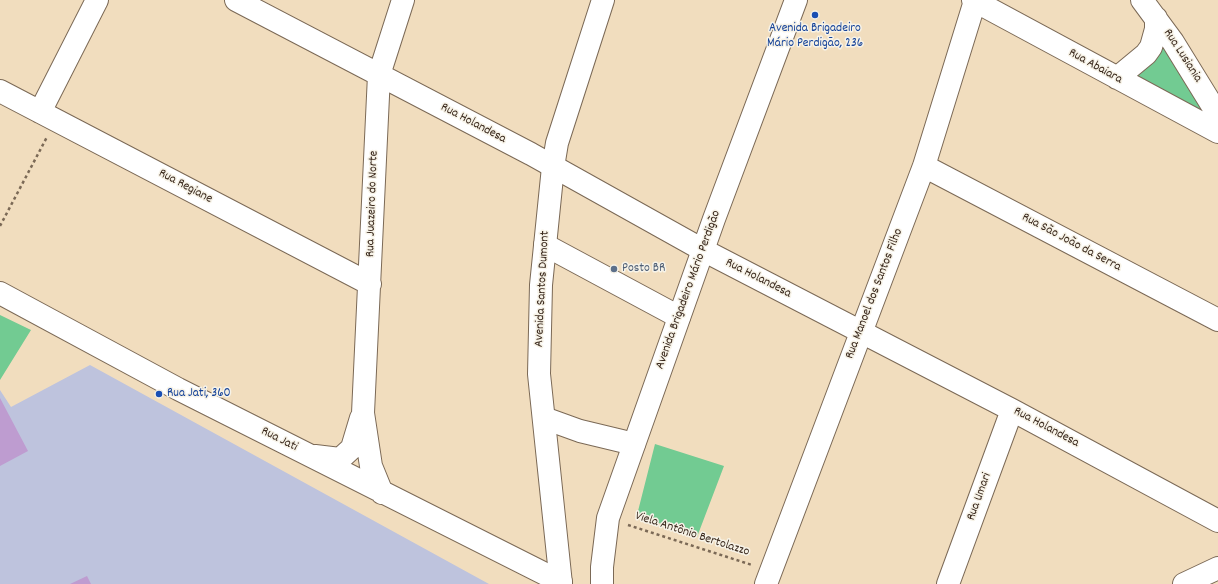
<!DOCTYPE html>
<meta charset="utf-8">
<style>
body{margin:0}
canvas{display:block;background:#f1ddbe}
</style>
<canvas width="1218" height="584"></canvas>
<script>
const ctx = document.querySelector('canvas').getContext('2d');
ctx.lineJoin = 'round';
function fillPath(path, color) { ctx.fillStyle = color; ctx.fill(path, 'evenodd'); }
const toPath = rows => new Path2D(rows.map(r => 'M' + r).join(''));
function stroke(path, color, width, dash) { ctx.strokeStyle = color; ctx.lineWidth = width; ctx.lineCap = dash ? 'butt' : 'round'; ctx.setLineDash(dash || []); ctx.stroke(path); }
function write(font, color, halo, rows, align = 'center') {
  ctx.font = font + ' Dekko,sans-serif'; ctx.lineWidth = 3; ctx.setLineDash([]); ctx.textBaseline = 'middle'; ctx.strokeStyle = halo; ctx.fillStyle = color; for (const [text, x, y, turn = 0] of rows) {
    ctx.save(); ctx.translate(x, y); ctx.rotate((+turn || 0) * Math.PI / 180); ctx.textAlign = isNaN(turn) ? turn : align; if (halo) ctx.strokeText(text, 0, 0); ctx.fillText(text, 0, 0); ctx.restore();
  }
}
const industrial = toPath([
 [90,365,489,584,0,584,0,390,11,407]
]);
const green = toPath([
 [1159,33,1209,121,1122,75],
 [0,315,31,330,0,380],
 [655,444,724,466,697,537,637,515]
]);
const building = toPath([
 [0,398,28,451,0,466],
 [87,576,91,584,70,584]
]);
const path = toPath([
 [0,226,47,137],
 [628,525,752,565]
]);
const minor = toPath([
 [236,0,531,154,703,250,1012,410,1218,521],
 [973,0,1218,132],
 [1142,0,1173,42,1218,115],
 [1117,78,1146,54,1151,47,1156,29,1156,18],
 [0,91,370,284],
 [40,112,97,0],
 [924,166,1218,320],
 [545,245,679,317],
 [0,293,178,389,561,582],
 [544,418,580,431,634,444],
 [315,456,340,459,352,448,361,418],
 [382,493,371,466,363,413,379,75,403,0],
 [766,584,924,166,975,1],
 [948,584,1012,410],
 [1184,584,1218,568]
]);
const major = toPath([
 [561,584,539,374,541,285,553,167,557,143,603,0],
 [602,584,602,567,608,518,714,219,796,0]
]);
const markers = [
 [815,15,4,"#1a4fb4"],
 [614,269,4,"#5c6f8a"],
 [159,394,4,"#1a4fb4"]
];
const transitNames = [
 ["Avenida Brigadeiro",815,29],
 ["Mário Perdigão, 236",815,44],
 ["Rua Jati, 360",167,394,"left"]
];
const streetNames = [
 ["Rua Lusiania",1182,56,57],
 ["Rua Abaiara",1095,67,29],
 ["Rua Holandesa",473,124,28],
 ["Rua Regiane",185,187,28],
 ["Rua Juazeiro do Norte",373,204,-88],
 ["Rua São João da Serra",1071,243,28],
 ["Rua Holandesa",758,279,27],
 ["Avenida Santos Dumont",543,289,-87],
 ["Avenida Brigadeiro Mário Perdigão",689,290,-70],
 ["Rua Manoel dos Santos Filho",875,294,-69],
 ["Rua Holandesa",1046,428,28],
 ["Rua Jati",279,440,27],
 ["Rua Umari",980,497,-70],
 ["Viela Antônio Bertolazzo",692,535,18]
];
const serviceNames = [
 ["Posto BR",622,269]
];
fillPath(industrial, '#bec3dd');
fillPath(green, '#72cb92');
fillPath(building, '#be9cd0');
stroke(minor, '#7b6956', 24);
stroke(major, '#7b6956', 24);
stroke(path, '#7b6956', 2.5, [3, 3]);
stroke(minor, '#fff', 22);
stroke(major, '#fff', 22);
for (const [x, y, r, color] of markers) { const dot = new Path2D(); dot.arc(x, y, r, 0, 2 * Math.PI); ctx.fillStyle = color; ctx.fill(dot); stroke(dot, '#f7f3e8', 1.5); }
write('13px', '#164399', '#f7f3e8', transitNames);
write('13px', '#3b2a1e', '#f7f3e8', streetNames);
write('13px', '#4e5e75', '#f7f3e8', serviceNames, 'left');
</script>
